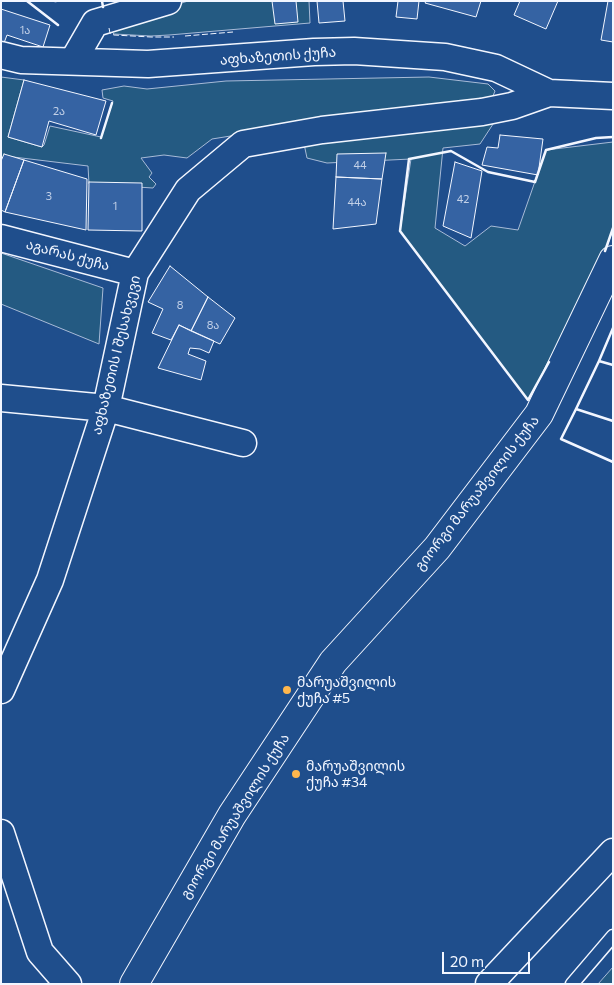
<!DOCTYPE html>
<meta charset="utf-8">
<style>
body{margin:0}
#map{position:relative;width:614px;height:985px;overflow:hidden;background:#1f4e8c;font-family:Commissioner,sans-serif}
canvas{display:block}
.frame{position:absolute;inset:0;border:2px solid #f2f6ff;pointer-events:none}
.scale{position:absolute;left:442px;top:952px;width:88px;height:22px;box-sizing:border-box;border:2px solid #f2f6ff;border-top:0;padding-left:6px;font-size:15px;line-height:18px;white-space:nowrap;color:#f2f6ff;-webkit-text-stroke:4px #1f4e8c;paint-order:stroke}
</style>
<div id="map">
<canvas width="614" height="985"></canvas>
<div class="frame"></div>
<div class="scale">20 m</div>
</div>
<script>
const ctx = document.querySelector('canvas').getContext('2d');
ctx.lineJoin = 'round';
function fillPath(path, color) { ctx.fillStyle = color; ctx.fill(path, 'evenodd'); }
const toPath = rows => new Path2D(rows.map(r => 'M' + r).join(''));
function stroke(path, color, width, dash) { ctx.strokeStyle = color; ctx.lineWidth = width; ctx.lineCap = dash ? 'butt' : 'round'; ctx.setLineDash(dash || []); ctx.stroke(path); }
function write(font, color, halo, rows, align = 'center') {
  ctx.font = font + ' Commissioner,"Noto Sans Georgian",sans-serif'; ctx.lineWidth = 4; ctx.setLineDash([]); ctx.textBaseline = 'middle'; ctx.strokeStyle = halo; ctx.fillStyle = color; for (const [text, x, y, turn = 0] of rows) {
    ctx.save(); ctx.translate(x, y); ctx.rotate((+turn || 0) * Math.PI / 180); ctx.textAlign = isNaN(turn) ? turn : align; if (halo) ctx.strokeText(text, 0, 0); ctx.fillText(text, 0, 0); ctx.restore();
  }
}
const green = toPath([
 [188,1,309,1,310,23,169,35,151,36,114,34,112,32,112,29,117,23,188,1],
 [1,77,24,80,8,137,42,147,44,145,50,126,101,137,113,101,103,98,102,90,124,86,147,89,226,81,429,77,488,84,495,91,490,103,342,118,212,139,187,158,164,155,141,158,152,173,149,177,156,184,153,188,89,184,88,166,5,156,1,160,1,77],
 [497,118,480,144,443,148,435,228,465,246,491,226,518,230,546,150,613,142,613,229,598,274,528,400,400,231,411,159,327,163,307,158,303,139,497,118],
 [1,253,103,288,99,344,1,304,1,253],
 [613,967,613,984,598,984,613,967]
]);
const building = toPath([
 [272,1,296,1,298,22,275,24,272,1],
 [317,1,343,1,345,21,319,23,317,1],
 [398,1,419,1,417,19,396,17,398,1],
 [426,1,481,1,476,17,425,3,426,1],
 [520,1,558,1,546,29,514,15,520,1],
 [608,1,613,1,613,42,601,40,608,1],
 [1,9,50,25,43,47,7,35,4,43,1,42,1,9],
 [24,80,106,101,96,135,49,121,42,147,8,137,24,80],
 [500,135,543,139,538,175,482,165,487,147,498,148,500,135],
 [386,153,382,179,336,177,337,154,386,153],
 [4,154,24,160,5,212,1,210,1,161,4,154],
 [24,160,87,179,86,230,5,212,24,160],
 [455,162,482,171,471,238,443,226,455,162],
 [336,177,382,179,376,224,333,229,336,177],
 [89,182,142,183,142,231,88,230,89,182],
 [170,266,208,297,191,331,179,325,171,340,152,333,163,309,148,302,170,266],
 [208,297,235,318,220,344,191,331,208,297],
 [179,325,214,341,209,353,200,349,190,348,188,354,206,361,201,380,158,368,179,325]
]);
const lane = toPath([
 [572,984,613,936]
]);
const street = toPath([
 [1,55,21,60,148,64,314,52,354,51,445,57,496,68,549,93],
 [73,61,95,23,168,1],
 [1,238,135,273],
 [1,398,106,408,243,443],
 [1,690,50,580,106,408,135,273,188,190,243,144,322,130,482,112,512,106,549,93,613,96],
 [1,833,40,952,68,984],
 [489,984,613,852]
]);
const secondary = toPath([
 [134,984,232,815,333,662,437,548,539,414,613,260]
]);
const fence = toPath([
 [109,28,110,33,114,35,151,37,174,37],
 [185,36,233,32]
]);
const wall = toPath([
 [27,1,58,25],
 [55,1,56,1],
 [102,1,103,7],
 [101,138,112,103],
 [605,251,613,228],
 [613,328,599,361,613,365],
 [599,361,576,409,613,421],
 [549,362,528,400,400,231,409,159,451,151,488,172,535,182,546,150,596,138,613,137],
 [576,409,561,439,613,462]
]);
const markers = [
 [287,690,5,"#ffb74d"],
 [296,774,5,"#ffb74d"]
];
const numberNames = [
 ["1ა",25,30],
 ["2ა",59,111],
 ["44",360,165],
 ["3",49,196],
 ["42",463,199],
 ["44ა",357,202],
 ["1",115,206],
 ["8",180,305],
 ["8ა",213,325]
];
const streetNames = [
 ["აფხაზეთის ქუჩა",278,56,-4],
 ["აგარას ქუჩა",68,255,15],
 ["აფხაზეთის I შესახვევი",116,355,-76],
 ["გიორგი მარუაშვილის ქუჩა",477,493,-52],
 ["გიორგი მარუაშვილის ქუჩა",235,816,-58]
];
const poiNames = [
 ["მარუაშვილის",297,682],
 ["ქუჩა #5",297,698],
 ["მარუაშვილის",306,766],
 ["ქუჩა #34",306,782]
];
fillPath(green, '#245a82');
stroke(green, '#a8bbd7', 1);
fillPath(building, '#3563a3');
stroke(building, '#f2f6ff', 1);
stroke(lane, '#f2f6ff', 15);
stroke(street, '#f2f6ff', 29);
stroke(secondary, '#f2f6ff', 30);
stroke(lane, '#1f4e8c', 12);
stroke(street, '#1f4e8c', 26);
stroke(secondary, '#1f4e8c', 28);
stroke(fence, '#f2f6ff', 1, [6, 2.5]);
stroke(wall, '#f2f6ff', 2.5);
for (const [x, y, r, color] of markers) { const dot = new Path2D(); dot.arc(x, y, r, 0, 2 * Math.PI); ctx.fillStyle = color; ctx.fill(dot); stroke(dot, '#1f4e8c', 2); }
write('11px', '#c3d1e8', null, numberNames);
write('14px', '#f2f6ff', '#1f4e8c', streetNames);
write('14px', '#f2f6ff', '#1f4e8c', poiNames, 'left');
</script>
